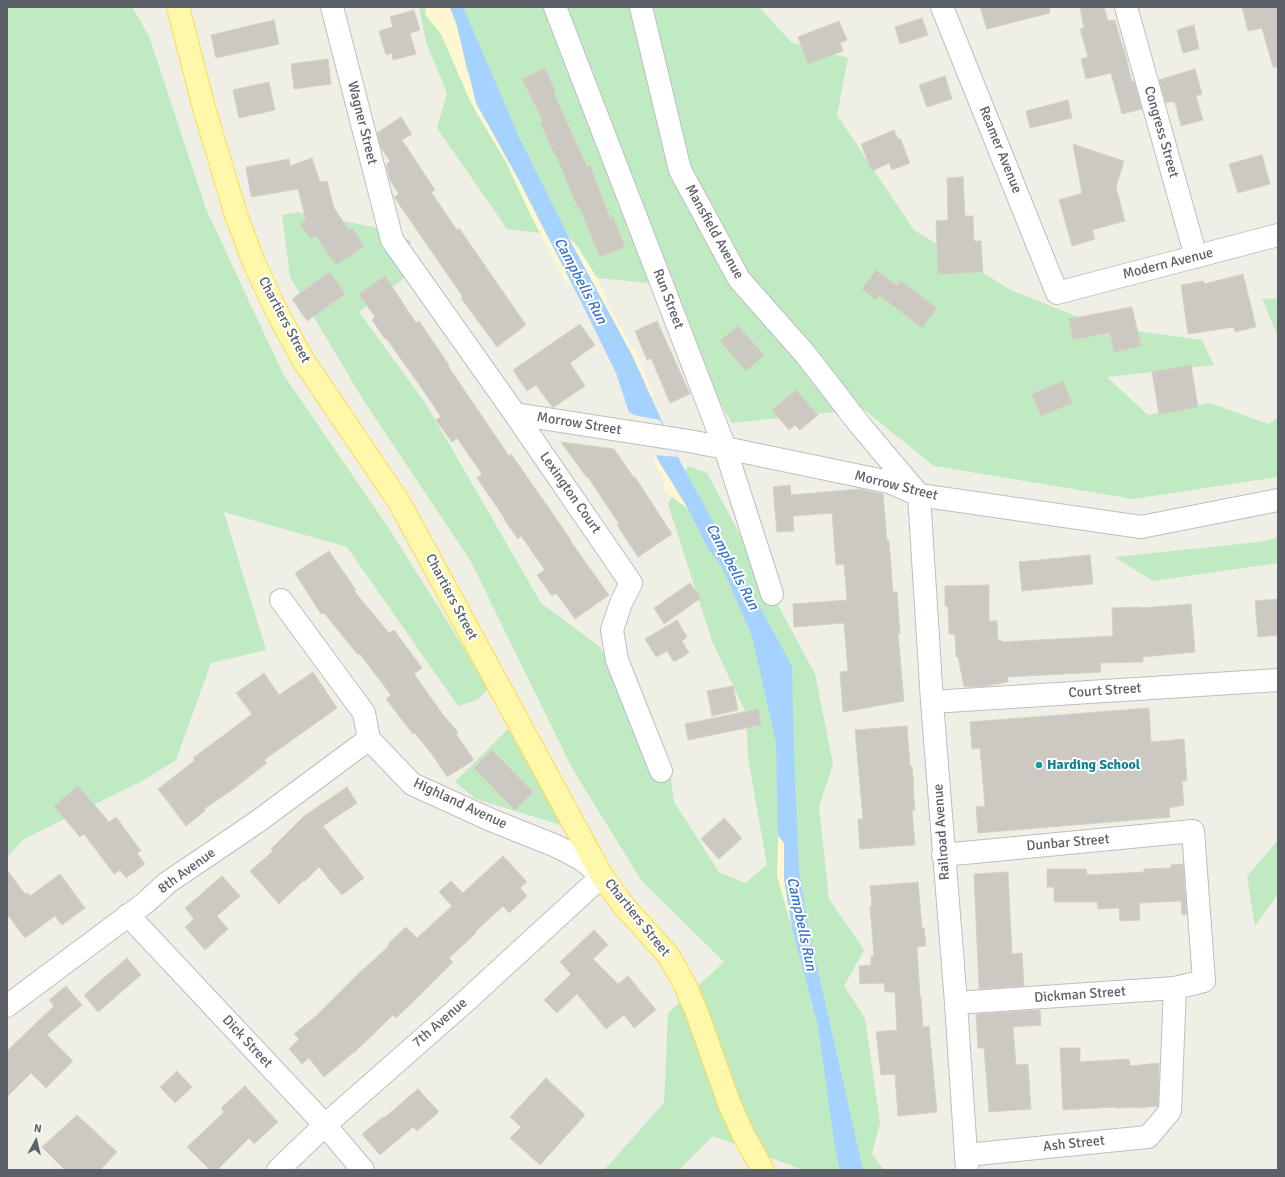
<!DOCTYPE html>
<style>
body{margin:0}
#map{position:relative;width:1285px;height:1177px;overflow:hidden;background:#f0efe5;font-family:Signika,sans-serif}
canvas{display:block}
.frame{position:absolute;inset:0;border:8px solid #5c6067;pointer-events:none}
.north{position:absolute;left:16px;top:1121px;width:40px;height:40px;-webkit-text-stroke:3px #fff;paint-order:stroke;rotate:8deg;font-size:11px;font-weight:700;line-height:16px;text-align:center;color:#5c6067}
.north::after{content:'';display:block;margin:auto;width:14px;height:18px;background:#5c6067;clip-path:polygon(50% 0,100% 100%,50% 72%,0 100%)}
</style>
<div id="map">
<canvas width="1285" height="1177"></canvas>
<div class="frame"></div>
<div class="north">N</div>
</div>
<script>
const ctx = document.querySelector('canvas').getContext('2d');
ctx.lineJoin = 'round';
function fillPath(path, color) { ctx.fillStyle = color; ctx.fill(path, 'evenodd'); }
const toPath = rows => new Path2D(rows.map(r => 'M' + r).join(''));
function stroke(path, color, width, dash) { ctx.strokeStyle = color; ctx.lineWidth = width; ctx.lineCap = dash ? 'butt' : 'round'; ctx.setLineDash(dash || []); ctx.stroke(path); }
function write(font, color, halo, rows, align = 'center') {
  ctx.font = font + ' Signika,sans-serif'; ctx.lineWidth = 4; ctx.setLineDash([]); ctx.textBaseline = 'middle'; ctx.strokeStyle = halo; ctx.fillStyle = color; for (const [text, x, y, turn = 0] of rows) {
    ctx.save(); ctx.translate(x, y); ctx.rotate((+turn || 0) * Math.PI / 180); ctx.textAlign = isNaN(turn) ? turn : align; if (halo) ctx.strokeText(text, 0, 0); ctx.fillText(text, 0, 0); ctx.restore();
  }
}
const green = toPath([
 [7,7,132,7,149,36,206,209,283,374,390,530,489,688,477,700,458,706,347,547,224,512,266,650,211,663,176,760,144,780,24,839,7,857],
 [419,7,759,7,791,42,848,58,837,115,914,230,1011,290,1101,326,1202,340,1214,365,1107,377,1148,415,1210,403,1268,424,1278,418,1278,477,1133,499,934,466,863,409,732,423,649,283,597,278,577,246,568,237,507,229,437,128,447,93,426,42],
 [298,212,374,227,411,241,403,279,359,312,426,404,541,603,600,647,670,771,674,802,719,872,745,883,767,865,748,758,746,713,712,641,668,504,688,466,707,473,815,674,833,764,819,807,829,899,864,950,844,986,865,1018,880,1123,872,1154,884,1170,803,1170,713,1136,679,1170,604,1170,664,1103,668,1013,724,962,641,880,572,768,470,560,362,398,290,277,282,215],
 [1278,298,1278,337,1262,299],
 [1278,537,1278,563,1153,581,1114,557,1259,542],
 [508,729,551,800,561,825,476,799,455,782],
 [1278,840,1278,894,1255,926,1247,876]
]);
const sand = toPath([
 [426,7,450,7,457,26,467,70,504,152,520,182,573,286,567,284,531,216,507,164,471,103,441,34,425,14],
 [568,237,577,246,597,278,601,286,609,306,630,344,635,348,653,395,651,398,632,355],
 [652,455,655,455,688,509,665,492,663,478,657,467],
 [778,835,784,843,784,879,792,928,777,876]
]);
const water = toPath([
 [450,7,463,7,519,137,573,246,632,355,681,463,792,666,794,752,799,870,809,931,863,1170,840,1170,835,1148,818,1026,792,928,784,879,784,843,778,835,776,743,752,636,722,567,708,549,685,503,659,462,638,417,629,412,616,373,588,316,520,182,476,103,457,26]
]);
const pier = toPath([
 [633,415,660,420,678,457,653,455,636,418]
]);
const building = toPath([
 [980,7,1049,7,1050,13,987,29,980,7],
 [1080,7,1104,7,1108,21,1115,20,1123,49,1124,49,1132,82,1134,81,1142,109,1122,114,1111,73,1086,79,1081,59,1088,57,1080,29,1084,28,1080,7],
 [1242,7,1278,7,1278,67,1273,67,1262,28,1248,31,1242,7],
 [414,10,420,30,410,33,416,54,393,60,392,53,386,55,379,31,393,27,390,17,414,10],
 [922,18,928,35,900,44,895,27,922,18],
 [274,20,279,44,216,58,211,35,274,20],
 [839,21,847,40,840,43,843,51,808,64,798,37,839,21],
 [1194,25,1199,49,1183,53,1177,30,1194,25],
 [328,59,331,84,294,89,291,64,328,59],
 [545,68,556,93,554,94,587,167,590,166,610,218,613,217,625,247,600,257,580,208,578,208,556,155,555,155,540,122,543,121,522,79,545,68],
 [1195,69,1202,94,1196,96,1203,120,1181,126,1175,102,1173,103,1172,101,1166,103,1159,80,1195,69],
 [945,76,952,99,927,107,919,85,945,76],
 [269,82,275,110,239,118,233,90,269,82],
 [1068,100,1072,118,1030,128,1026,111,1068,100],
 [401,117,412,134,402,140,435,190,431,192,457,230,459,228,526,325,497,347,461,298,463,297,394,197,399,194,390,180,386,165,390,161,381,148,377,133,401,117],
 [894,130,898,139,900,138,910,163,892,170,889,163,872,171,861,144,894,130],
 [1073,144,1124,161,1116,187,1125,221,1092,230,1095,239,1072,246,1059,200,1082,193,1073,144],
 [1262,155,1270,184,1238,193,1229,164,1262,155],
 [312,158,320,182,327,181,334,208,349,230,352,228,364,246,336,265,316,236,311,239,300,224,306,220,298,189,251,197,246,167,289,159,290,166,312,158],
 [963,177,965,216,973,216,974,241,981,241,983,272,938,274,936,221,948,220,947,178,963,177],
 [876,270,897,286,901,281,937,308,922,328,879,295,876,300,862,289,876,270],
 [330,272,345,294,307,321,292,299,330,272],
 [1243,274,1256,327,1235,332,1234,327,1188,334,1181,285,1203,281,1204,284,1243,274],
 [385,276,416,323,419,321,449,365,448,366,509,456,511,454,553,514,572,542,571,542,609,595,575,619,556,593,552,596,537,575,545,570,521,536,518,539,504,519,505,519,477,478,482,474,457,438,452,442,436,420,441,417,425,393,386,338,385,339,372,320,375,317,359,294,385,276],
 [1132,307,1141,346,1114,352,1110,332,1073,340,1069,319,1132,307],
 [657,321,690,394,670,403,651,358,647,360,635,331,657,321],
 [580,324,595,345,570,363,585,386,554,407,552,407,536,385,527,391,513,370,580,324],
 [738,326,764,355,746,371,720,341,738,326],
 [1191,365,1198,407,1159,414,1152,372,1191,365],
 [1063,381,1072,403,1041,416,1032,394,1063,381],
 [796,390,818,415,800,430,795,425,789,430,772,410,796,390],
 [561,442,614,449,634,478,635,477,672,534,638,557,617,525,619,524,588,477,587,478,561,442],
 [790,485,791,495,860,489,883,494,887,541,889,541,893,592,897,592,900,634,898,634,904,701,843,712,840,672,848,671,844,623,794,627,793,604,847,600,844,564,836,565,832,513,793,516,794,531,777,532,773,487,790,485],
 [329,551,356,590,354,591,389,633,394,630,422,668,414,674,444,716,458,732,456,734,474,760,447,777,434,757,415,733,413,734,386,699,391,695,360,654,358,655,324,613,321,614,295,573,329,551],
 [1090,555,1093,584,1022,591,1019,562,1090,555],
 [690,583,701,598,664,624,654,608,690,583],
 [989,585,989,621,997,621,998,640,1002,640,1002,642,1113,636,1112,608,1141,607,1142,608,1191,604,1195,652,1143,657,1143,662,1100,663,1101,672,1007,677,1008,682,986,686,964,687,958,657,956,657,955,634,949,634,948,606,945,606,945,586,989,585],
 [1278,599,1278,635,1258,637,1255,601,1278,599],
 [677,620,687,637,682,641,689,653,674,662,667,651,656,657,645,639,677,620],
 [313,672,337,708,264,760,267,763,232,790,204,809,205,811,186,826,158,789,195,760,193,758,252,714,236,693,264,673,279,695,313,672],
 [733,686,738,710,712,716,707,691,733,686],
 [1149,708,1151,742,1184,739,1187,781,1182,781,1184,805,1169,808,1170,817,978,833,976,807,985,806,980,748,972,749,970,722,1149,708],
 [758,709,761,725,688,740,685,724,758,709],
 [907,726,910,766,912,766,914,787,913,788,915,810,912,810,915,845,860,849,858,819,863,819,855,730,907,726],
 [492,750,533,792,515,810,474,768,492,750],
 [78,786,109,822,116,817,141,851,137,853,145,864,126,878,120,870,114,874,84,834,80,837,54,806,78,786],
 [347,787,357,803,323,826,364,878,342,895,319,867,304,882,303,881,279,904,250,871,273,851,271,849,304,816,347,787],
 [724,818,742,838,719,859,701,839,724,818],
 [503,856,527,882,520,888,527,896,509,913,503,906,475,932,476,933,449,958,453,962,414,1001,396,1018,393,1015,354,1053,354,1052,324,1077,309,1058,302,1064,289,1049,299,1039,294,1034,317,1015,357,975,389,946,388,944,406,927,417,938,452,906,439,892,451,881,463,893,503,856],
 [1183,864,1187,914,1182,915,1181,901,1139,903,1140,920,1120,921,1119,908,1098,909,1097,902,1054,902,1054,887,1047,887,1047,869,1086,869,1087,875,1144,872,1144,869,1171,868,1171,865,1183,864],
 [7,870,25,894,28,893,30,896,60,874,85,908,62,925,55,916,25,938,7,914,7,870],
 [1008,872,1012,954,1022,953,1024,986,979,989,974,874,1008,872],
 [222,876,240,896,217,916,228,929,205,950,185,927,194,919,185,908,222,876],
 [918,882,922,928,924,928,926,946,917,947,920,997,921,997,923,1027,929,1026,937,1112,898,1116,895,1074,881,1075,876,1032,897,1030,895,992,885,992,884,983,860,984,859,966,871,965,871,956,874,956,870,906,872,906,870,886,918,882],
 [594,930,608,945,593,959,618,984,628,976,656,1010,634,1028,624,1015,606,1029,577,994,557,1013,544,1000,571,974,560,962,594,930],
 [127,958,141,975,98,1012,84,995,127,958],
 [66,986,82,1005,47,1035,73,1061,46,1088,31,1073,7,1097,7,1051,54,1006,49,1000,66,986],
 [1040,1010,1041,1025,1013,1027,1016,1065,1028,1064,1031,1109,989,1112,984,1048,978,1048,976,1014,1040,1010],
 [1060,1048,1080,1048,1080,1062,1129,1059,1130,1066,1159,1063,1158,1106,1137,1108,1137,1107,1116,1108,1116,1107,1063,1110,1060,1048],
 [177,1071,192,1087,175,1103,160,1087,177,1071],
 [546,1078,585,1115,540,1165,510,1138,521,1127,510,1117,546,1078],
 [245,1086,278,1122,254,1144,249,1138,217,1170,210,1170,187,1147,224,1112,221,1108,245,1086],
 [418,1089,439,1112,417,1131,413,1127,380,1155,362,1134,383,1117,384,1118,418,1089],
 [77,1115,117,1152,100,1170,65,1170,42,1147,77,1115]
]);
const street = toPath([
 [332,7,392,240,515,414,631,583,621,603,612,630,617,660,661,771],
 [555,7,725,448,772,594],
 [641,7,680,170,739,279,806,355,860,425,919,495,932,702,956,1003,967,1170],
 [942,7,1057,293,1278,235],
 [1126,7,1196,257],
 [515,414,689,441,725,448,889,482,919,495,1141,527,1278,500],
 [932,702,1278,680],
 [943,855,1193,831,1204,981,1175,988,956,1003],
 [128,915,325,1125,363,1170],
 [7,1006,145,903,167,883,257,822,369,739],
 [966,1155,1148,1137,1170,1111,1175,988],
 [278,1170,325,1125,466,1001,602,876,581,859,556,846,491,820,412,784,369,739,364,713,281,600]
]);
const primary = toPath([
 [178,7,204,108,236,215,254,263,278,314,303,360,399,502,602,876,623,905,668,955,684,983,697,1013,729,1103,743,1134,763,1170]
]);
const markers = [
 [1039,765,4,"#0f9aa8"]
];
const streetNames = [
 ["Wagner Street",362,123,76],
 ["Congress Street",1161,132,74],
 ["Reamer Avenue",1000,150,68],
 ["Mansfield Avenue",714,232,61],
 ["Modern Avenue",1168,264,-14],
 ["Run Street",668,299,69],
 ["Chartiers Street",284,320,62],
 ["Morrow Street",579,424,9],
 ["Morrow Street",896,486,14],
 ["Lexington Court",570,493,55],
 ["Chartiers Street",451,597,62],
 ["Court Street",1105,691,-4],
 ["Highland Avenue",460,804,25],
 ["Railroad Avenue",942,832,-94],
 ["Dunbar Street",1068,843,-5],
 ["8th Avenue",187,871,-36],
 ["Chartiers Street",637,918,51],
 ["Dickman Street",1080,995,-4],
 ["7th Avenue",440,1023,-41],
 ["Dick Street",247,1042,47],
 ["Ash Street",1074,1144,-6]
];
const cultureNames = [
 ["Harding School",1047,765]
];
const waterNames = [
 ["Campbells Run",580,281,62],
 ["Campbells Run",732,567,62],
 ["Campbells Run",801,924,78]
];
fillPath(green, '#bfeac2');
fillPath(sand, '#fef7d2');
fillPath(water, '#a6d2ff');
fillPath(pier, '#f0efe5');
fillPath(building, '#ccc9c2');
stroke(building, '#d6d1c2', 1);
stroke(street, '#bcbec5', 24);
stroke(primary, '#feda50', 24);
stroke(street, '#fff', 22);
stroke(primary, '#fff8ab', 22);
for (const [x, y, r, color] of markers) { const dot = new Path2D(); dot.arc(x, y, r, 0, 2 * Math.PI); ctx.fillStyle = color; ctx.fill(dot); stroke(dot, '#fff', 1.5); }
write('14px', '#5c6067', '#fff', streetNames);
write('bold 14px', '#0d838f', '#fff', cultureNames, 'left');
write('italic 15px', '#3a74c6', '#fff', waterNames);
</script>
